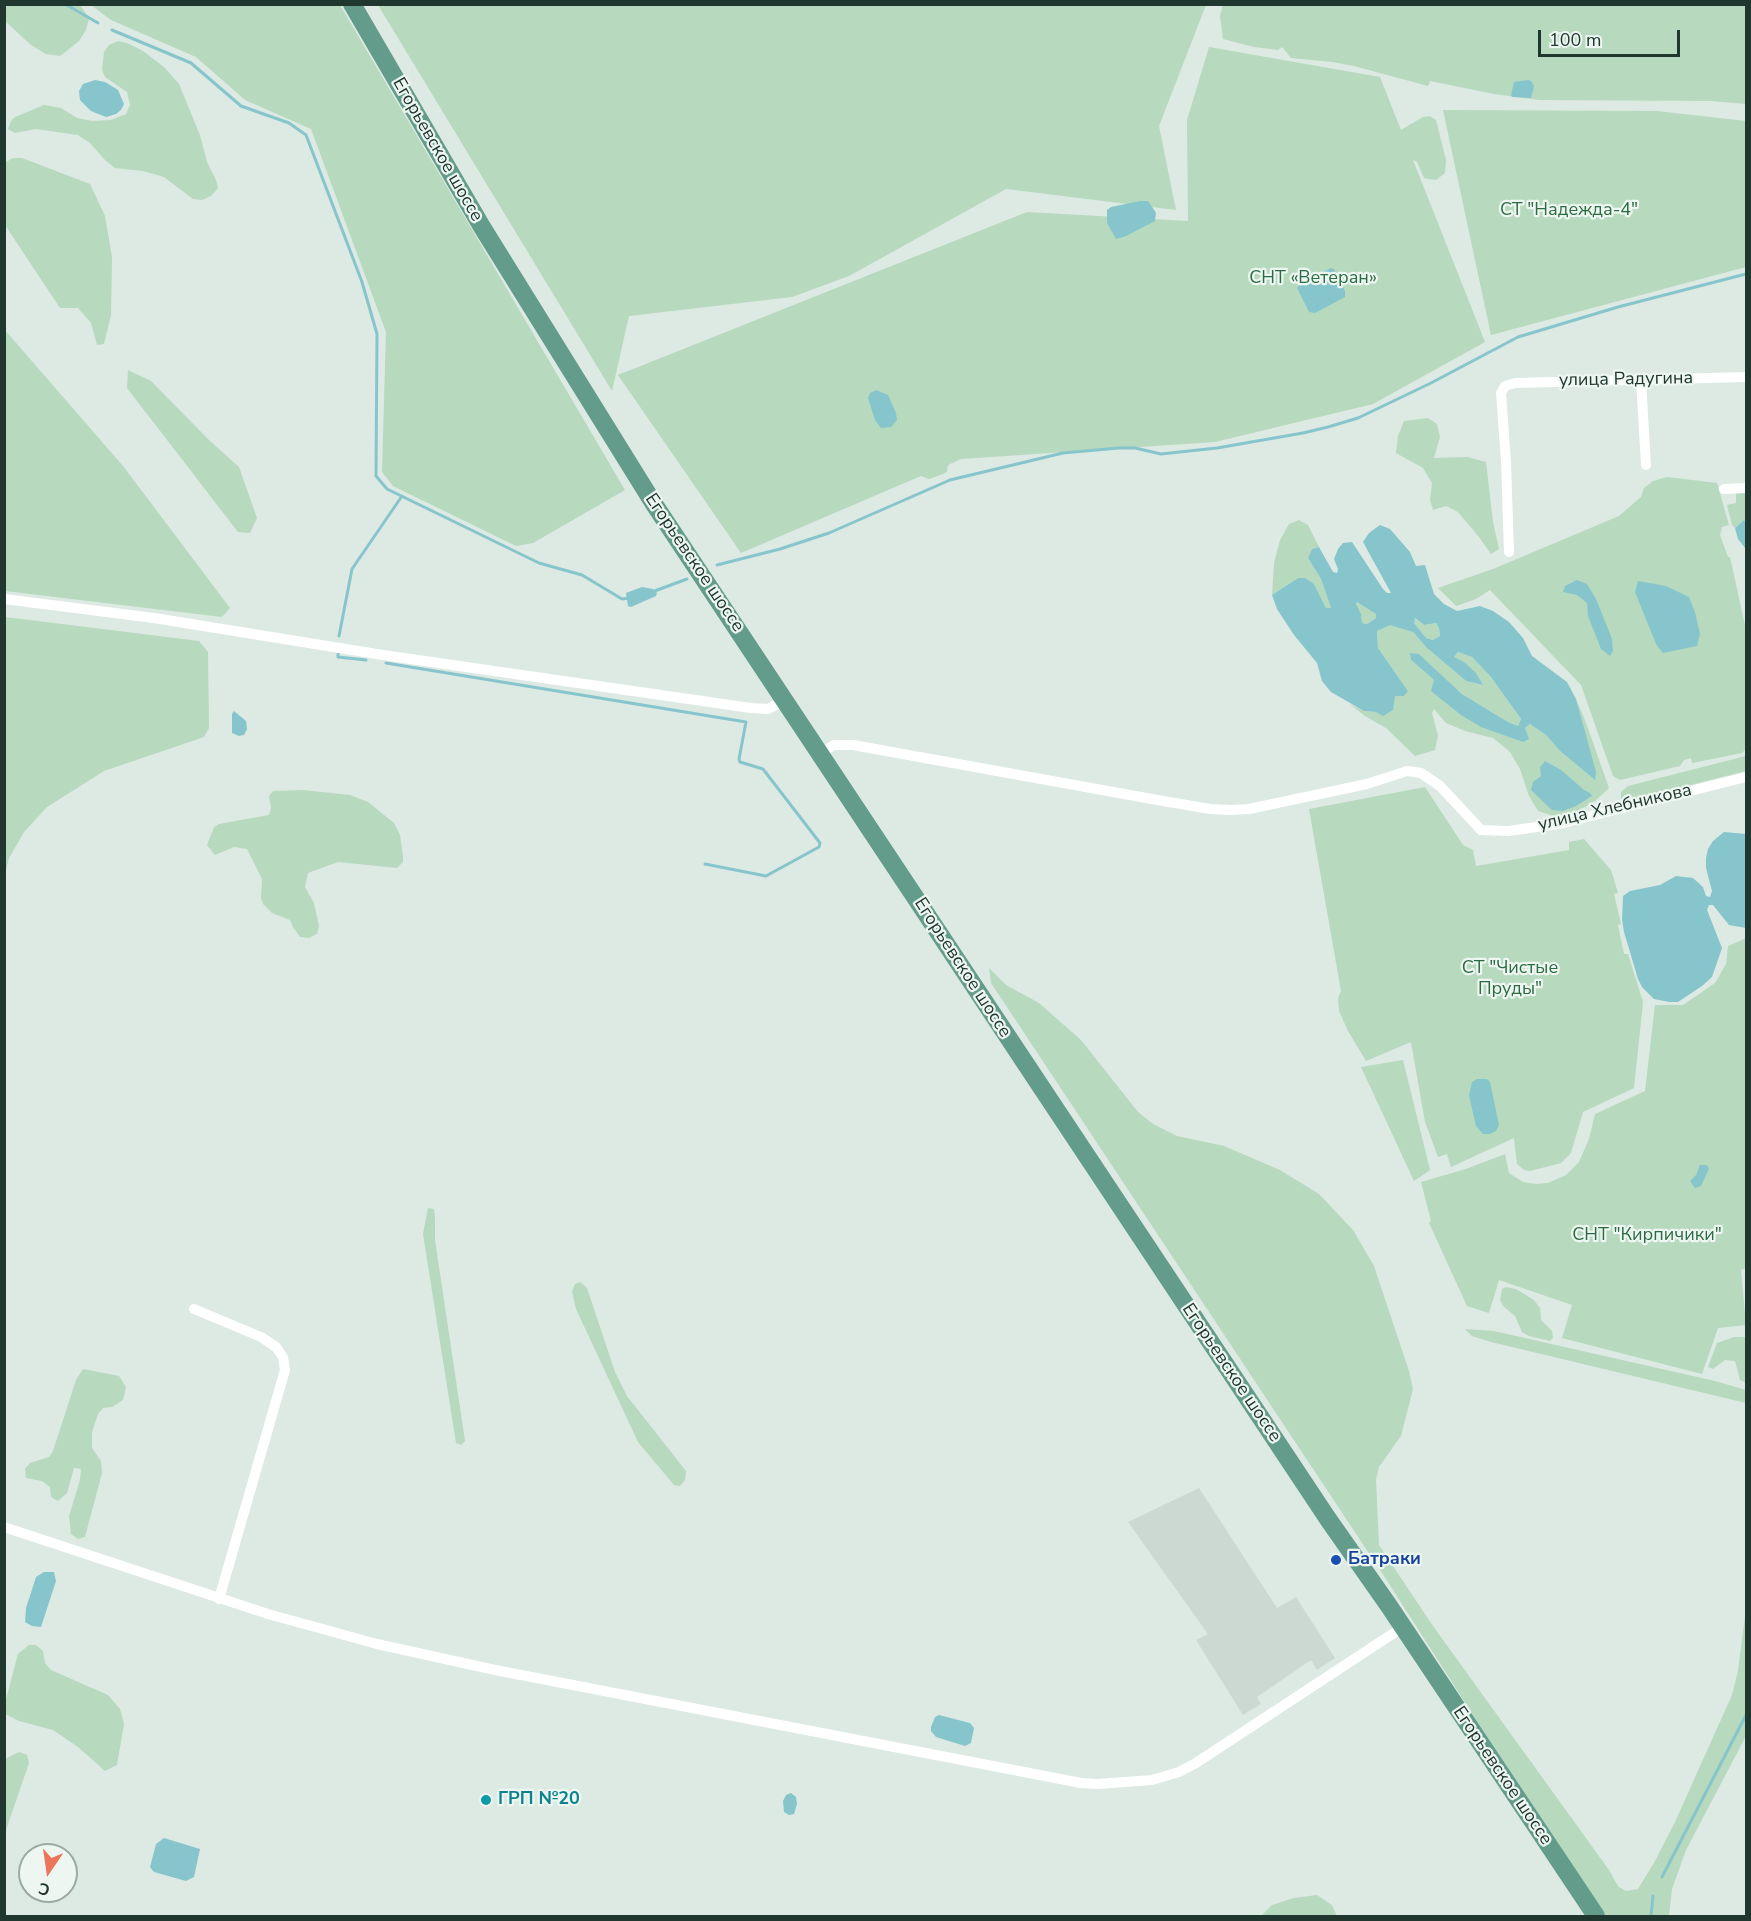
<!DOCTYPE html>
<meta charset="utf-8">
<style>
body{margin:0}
#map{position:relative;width:1751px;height:1921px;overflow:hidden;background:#dde9e3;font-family:"Nunito Sans",sans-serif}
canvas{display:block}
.frame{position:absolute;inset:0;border:6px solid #203730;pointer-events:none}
.north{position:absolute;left:18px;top:1843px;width:60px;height:60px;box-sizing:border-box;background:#edf6f1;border:2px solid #9baaa4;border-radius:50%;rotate:193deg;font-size:16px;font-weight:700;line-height:24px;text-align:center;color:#203730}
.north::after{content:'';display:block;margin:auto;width:21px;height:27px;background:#eb7559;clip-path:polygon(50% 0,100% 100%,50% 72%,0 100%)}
.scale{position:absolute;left:1538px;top:30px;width:142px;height:27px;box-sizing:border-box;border:3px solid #203730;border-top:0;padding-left:8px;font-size:18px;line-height:21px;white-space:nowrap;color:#203730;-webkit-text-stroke:4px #edf6f1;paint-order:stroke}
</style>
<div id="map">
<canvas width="1751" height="1921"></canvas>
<div class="frame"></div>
<div class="north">С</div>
<div class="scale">100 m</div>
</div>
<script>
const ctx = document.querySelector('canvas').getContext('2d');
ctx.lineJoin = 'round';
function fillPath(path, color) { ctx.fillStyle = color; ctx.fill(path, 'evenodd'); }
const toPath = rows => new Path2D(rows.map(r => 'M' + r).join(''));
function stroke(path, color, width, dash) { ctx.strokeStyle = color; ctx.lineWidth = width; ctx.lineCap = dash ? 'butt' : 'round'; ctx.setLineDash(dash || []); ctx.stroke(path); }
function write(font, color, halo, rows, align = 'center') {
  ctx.font = font + ' "Nunito Sans",sans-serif'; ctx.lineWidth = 4.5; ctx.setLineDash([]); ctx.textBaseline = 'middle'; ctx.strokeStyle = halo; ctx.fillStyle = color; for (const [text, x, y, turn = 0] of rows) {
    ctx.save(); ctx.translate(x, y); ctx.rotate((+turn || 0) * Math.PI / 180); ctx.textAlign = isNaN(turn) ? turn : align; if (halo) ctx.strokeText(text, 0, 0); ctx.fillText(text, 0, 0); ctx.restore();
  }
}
const built = toPath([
 [1199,1488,1277,1608,1296,1597,1335,1658,1317,1670,1311,1660,1257,1697,1261,1704,1243,1715,1196,1640,1208,1634,1128,1522]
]);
const green = toPath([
 [1223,4,1746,5,1746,104,1710,101,1539,100,1494,94,1430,81,1428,86,1354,66,1332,62,1291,58,1282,47,1278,50,1254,47,1223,39,1220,16],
 [4,5,80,5,89,18,86,30,79,41,64,53,60,56,46,54,31,45,5,21],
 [91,5,340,5,625,490,533,543,516,546,393,486,382,472,386,332,311,129,245,100,196,57,111,20],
 [378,5,1206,5,1159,126,1176,210,1006,189,849,276,792,297,629,316,612,391],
 [118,41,127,43,143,51,165,68,179,84,200,135,207,162,216,180,218,188,211,196,202,200,193,199,164,177,143,171,115,168,105,160,90,143,78,135,36,129,15,133,8,129,11,121,15,117,44,105,61,108,77,118,92,121,111,120,126,114,130,105,127,92,105,77,102,70,104,52,109,45],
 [1209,47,1380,77,1401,130,1423,117,1430,116,1436,120,1446,160,1445,173,1436,180,1428,179,1424,178,1417,162,1413,160,1485,342,1373,404,1215,442,961,459,948,465,947,472,943,474,929,479,921,476,741,553,618,375,1027,212,1188,221,1187,120],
 [1443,110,1657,111,1746,121,1746,267,1491,335],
 [13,158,22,158,90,184,105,216,112,257,111,315,104,344,97,345,91,323,78,308,60,308,5,225,6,162],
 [4,329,123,466,230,608,222,617,5,591],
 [128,370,151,381,209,440,239,467,257,518,250,533,238,532,127,388],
 [1428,418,1437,424,1440,437,1434,458,1467,457,1486,462,1493,522,1499,549,1491,554,1479,537,1458,512,1446,506,1433,510,1430,500,1432,483,1423,468,1396,453,1398,436,1404,421],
 [1667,477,1717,483,1729,525,1722,527,1720,535,1728,557,1730,557,1746,630,1746,749,1742,753,1692,763,1691,758,1684,760,1680,766,1620,780,1613,776,1581,685,1490,590,1476,599,1456,606,1438,588,1493,569,1619,516,1641,497,1644,488,1653,481],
 [1736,491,1746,491,1746,522,1744,520,1735,528,1732,525,1727,505,1736,503],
 [1299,520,1308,525,1319,547,1312,549,1308,558,1321,579,1331,608,1326,608,1314,584,1298,578,1272,595,1274,563,1280,540,1289,524],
 [1357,602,1377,614,1376,618,1367,624,1362,623,1356,604],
 [5,617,199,641,208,652,209,728,204,737,104,771,47,807,24,832,9,858,5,874],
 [1414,618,1424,625,1436,623,1439,628,1440,636,1434,640,1426,638,1413,622],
 [1390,624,1413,632,1427,648,1466,681,1482,685,1454,657,1458,652,1472,657,1491,677,1521,719,1518,726,1508,722,1462,694,1419,654,1411,660,1434,680,1507,735,1523,742,1525,728,1530,724,1546,735,1560,751,1594,779,1576,699,1585,720,1609,788,1595,801,1576,812,1557,817,1538,811,1529,796,1520,769,1510,752,1493,738,1465,731,1446,723,1434,709,1432,713,1438,736,1435,750,1415,756,1386,728,1365,716,1350,704,1364,711,1376,712,1395,696,1408,691,1378,648,1377,631],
 [1746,756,1746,771,1626,801,1621,799,1621,792,1628,786],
 [1425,787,1463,845,1473,850,1476,866,1569,850,1569,842,1584,839,1611,870,1618,893,1614,894,1621,924,1618,925,1624,954,1628,954,1643,1002,1634,1088,1583,1112,1571,1153,1561,1163,1530,1171,1524,1170,1517,1164,1514,1138,1451,1167,1447,1154,1438,1157,1425,1122,1411,1042,1366,1061,1348,1031,1339,1011,1338,998,1341,991,1309,809],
 [303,790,350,795,368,802,394,823,400,835,403,856,403,862,397,868,338,862,308,873,305,887,314,903,319,926,317,934,309,938,300,937,293,927,290,920,272,913,263,904,261,898,262,879,247,849,234,847,215,855,207,845,214,827,219,824,269,815,271,808,269,796,273,791],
 [1746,938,1746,1268,1741,1270,1746,1325,1718,1328,1702,1374,1562,1338,1572,1305,1499,1280,1489,1313,1467,1306,1429,1223,1431,1221,1421,1182,1466,1169,1505,1154,1509,1173,1523,1182,1536,1184,1548,1183,1566,1175,1579,1162,1589,1139,1595,1114,1645,1091,1655,1005,1683,1005,1715,983,1726,964,1728,946],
 [989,968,1006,985,1039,1003,1081,1040,1138,1112,1153,1124,1177,1136,1224,1146,1280,1170,1319,1194,1353,1230,1374,1266,1409,1371,1413,1389,1401,1436,1379,1467,1376,1479,1379,1545,1433,1626,1609,1870,1615,1881,1619,1887,1626,1891,1638,1889,1655,1861,1675,1822,1732,1695,1738,1671,1746,1608,1746,1736,1686,1850,1672,1889,1669,1916,1606,1916,1478,1723,1386,1579,991,983],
 [1403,1060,1430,1170,1414,1181,1361,1067],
 [428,1208,434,1209,435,1218,435,1240,465,1441,461,1445,456,1443,423,1234],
 [580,1282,587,1288,615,1372,627,1396,686,1471,685,1480,680,1486,674,1485,638,1442,576,1309,572,1291,575,1284],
 [1506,1287,1516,1289,1534,1300,1540,1308,1541,1320,1552,1331,1553,1338,1550,1341,1529,1336,1522,1332,1515,1316,1503,1306,1500,1300,1502,1289],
 [1465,1329,1494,1331,1715,1381,1746,1390,1746,1403,1491,1342,1472,1336],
 [1734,1337,1746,1337,1746,1383,1740,1380,1735,1361,1725,1360,1713,1369,1708,1367,1717,1343],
 [83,1369,119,1376,126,1387,123,1400,112,1407,103,1408,98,1414,92,1432,92,1448,101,1461,102,1473,85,1537,78,1539,71,1534,69,1516,80,1480,81,1469,74,1468,67,1493,58,1501,51,1497,50,1487,42,1481,26,1478,25,1469,30,1463,49,1457,53,1451,76,1380],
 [29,1645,36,1645,43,1651,45,1663,51,1670,108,1695,120,1709,124,1724,117,1765,105,1771,78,1747,53,1730,19,1721,5,1714,5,1703,18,1654],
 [19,1752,27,1755,29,1763,5,1833,5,1759],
 [1317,1895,1332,1905,1337,1916,1261,1916,1272,1905,1294,1898]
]);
const water = toPath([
 [95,80,105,82,118,90,124,104,121,110,116,114,106,117,91,111,80,100,79,91,83,84],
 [1528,80,1531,81,1534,86,1531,98,1512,97,1511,95,1514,82],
 [1140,201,1148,201,1151,205,1156,213,1155,221,1126,236,1116,239,1107,223,1107,210,1111,207],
 [1331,268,1334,269,1345,291,1345,297,1315,313,1309,312,1297,288,1301,283],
 [876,390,888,395,896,413,897,420,891,427,881,428,875,420,868,398,870,393],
 [1744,520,1746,522,1746,556,1745,548,1738,539,1735,528],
 [1380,525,1390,529,1410,552,1416,566,1425,565,1434,594,1444,604,1457,611,1480,606,1493,611,1509,622,1523,638,1532,656,1567,682,1576,699,1596,772,1595,780,1560,751,1546,735,1530,724,1525,728,1529,739,1523,742,1481,727,1461,715,1431,691,1434,680,1411,660,1410,653,1419,654,1462,694,1508,722,1518,726,1521,719,1491,677,1472,657,1458,652,1454,657,1464,662,1476,673,1483,685,1466,681,1427,648,1413,632,1390,625,1377,631,1378,648,1408,691,1404,696,1395,696,1393,710,1383,716,1376,712,1364,711,1331,692,1322,681,1317,663,1294,635,1277,609,1272,595,1298,578,1305,578,1314,584,1326,608,1331,608,1321,579,1308,558,1312,549,1319,547,1333,572,1337,573,1338,569,1334,559,1338,549,1343,543,1352,542,1383,589,1387,593,1391,593,1363,542,1369,533],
 [1357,602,1376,614,1376,618,1367,624,1362,623,1361,614,1356,604],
 [1415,618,1424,625,1436,623,1439,628,1440,636,1433,640,1426,638,1414,623],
 [1577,580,1587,584,1596,599,1612,639,1613,651,1610,656,1601,649,1588,616,1587,603,1577,595,1563,592,1565,586],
 [1638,581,1666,586,1689,597,1695,612,1700,634,1697,646,1663,653,1656,644,1635,592],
 [642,587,653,589,657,593,656,596,631,607,628,606,626,593],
 [234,711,246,721,247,729,244,735,239,736,232,733,232,714],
 [1545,761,1561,770,1584,790,1590,793,1592,796,1576,806,1563,811,1552,810,1531,790,1533,782,1541,776,1540,767],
 [1724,832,1746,834,1746,928,1729,925,1713,905,1709,905,1707,910,1722,948,1712,977,1702,986,1678,1002,1669,1002,1654,999,1642,987,1638,979,1624,932,1622,920,1623,896,1630,891,1660,885,1676,876,1693,878,1703,887,1706,896,1710,897,1712,891,1706,868,1706,858,1708,849,1713,841],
 [1477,1079,1487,1079,1490,1082,1499,1125,1496,1131,1490,1134,1483,1134,1476,1126,1472,1109,1469,1095,1472,1082],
 [1700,1165,1707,1165,1709,1169,1701,1186,1695,1188,1690,1181,1696,1175],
 [44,1572,54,1572,56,1581,41,1627,32,1626,25,1622,26,1608,36,1577],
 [939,1715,970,1723,974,1728,971,1743,965,1746,936,1737,931,1731,931,1727,935,1717],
 [791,1793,796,1797,797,1804,794,1814,789,1815,784,1812,783,1801,786,1795],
 [164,1838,200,1849,194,1877,186,1881,154,1872,150,1867,156,1844]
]);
const stream = toPath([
 [65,4,98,23],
 [112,30,191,63,241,106,289,123,306,135,362,282,377,334,376,476,387,489,539,563,582,575,622,599,629,598],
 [717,565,780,549,829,533,950,480,1063,453,1119,448,1135,448,1161,454,1217,448,1303,433,1328,427,1358,418,1431,383,1518,337,1618,307,1746,274],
 [652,592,687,579],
 [339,636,352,569,402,496],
 [338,654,338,657,366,660],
 [386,663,746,722,739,759,740,762,763,769,820,843,819,847,766,876,705,864],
 [1662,1877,1746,1715],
 [1651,1916,1653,1896]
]);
const street = toPath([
 [1641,380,1646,465],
 [1724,489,1746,488],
 [1509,552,1506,462,1501,393,1505,386,1515,383,1746,377],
 [4,599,154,618,383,655,751,708,768,709,786,700],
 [821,753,834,745,853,745,1163,801,1210,809,1231,810,1249,809,1367,784,1407,771,1421,773,1440,786,1481,830,1508,831,1559,824,1746,777],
 [194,1309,261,1337,276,1347,283,1357,285,1370,219,1599],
 [4,1527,268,1614,377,1644,495,1670,1081,1783,1098,1784,1152,1780,1179,1772,1196,1763,1403,1627]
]);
const primary = toPath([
 [352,4,482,227,654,504,1328,1519,1389,1606,1596,1916]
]);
const markers = [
 [1336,1560,6,"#1a4fb4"],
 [486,1800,6,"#0f9aa8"]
];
const streetNames = [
 ["Егорьевское шоссе",437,150,60],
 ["улица Радугина",1626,380,-1],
 ["Егорьевское шоссе",694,563,56],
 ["улица Хлебникова",1615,808,-13],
 ["Егорьевское шоссе",962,968,57],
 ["Егорьевское шоссе",1231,1373,56],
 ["Егорьевское шоссе",1502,1776,56]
];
const parkNames = [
 ["СТ \"Надежда-4\"",1569,211],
 ["СНТ «Ветеран»",1313,279],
 ["СТ \"Чистые",1510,969],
 ["Пруды\"",1510,990],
 ["СНТ \"Кирпичики\"",1647,1236]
];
const transitNames = [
 ["Батраки",1348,1560]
];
const cultureNames = [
 ["ГРП №20",498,1800]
];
fillPath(built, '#ccd8d2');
fillPath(green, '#b7d9be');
fillPath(water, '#87c5cc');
stroke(stream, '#87c5cc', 3);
stroke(street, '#fff', 10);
stroke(primary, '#649c8b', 18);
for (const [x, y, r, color] of markers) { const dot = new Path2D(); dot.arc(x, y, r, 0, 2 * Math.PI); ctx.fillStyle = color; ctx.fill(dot); stroke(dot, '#edf6f1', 2); }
write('18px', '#203730', '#edf6f1', streetNames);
write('18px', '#2c6c42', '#edf6f1', parkNames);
write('bold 18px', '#164399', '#edf6f1', transitNames, 'left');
write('bold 18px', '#0d838f', '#edf6f1', cultureNames, 'left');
</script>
